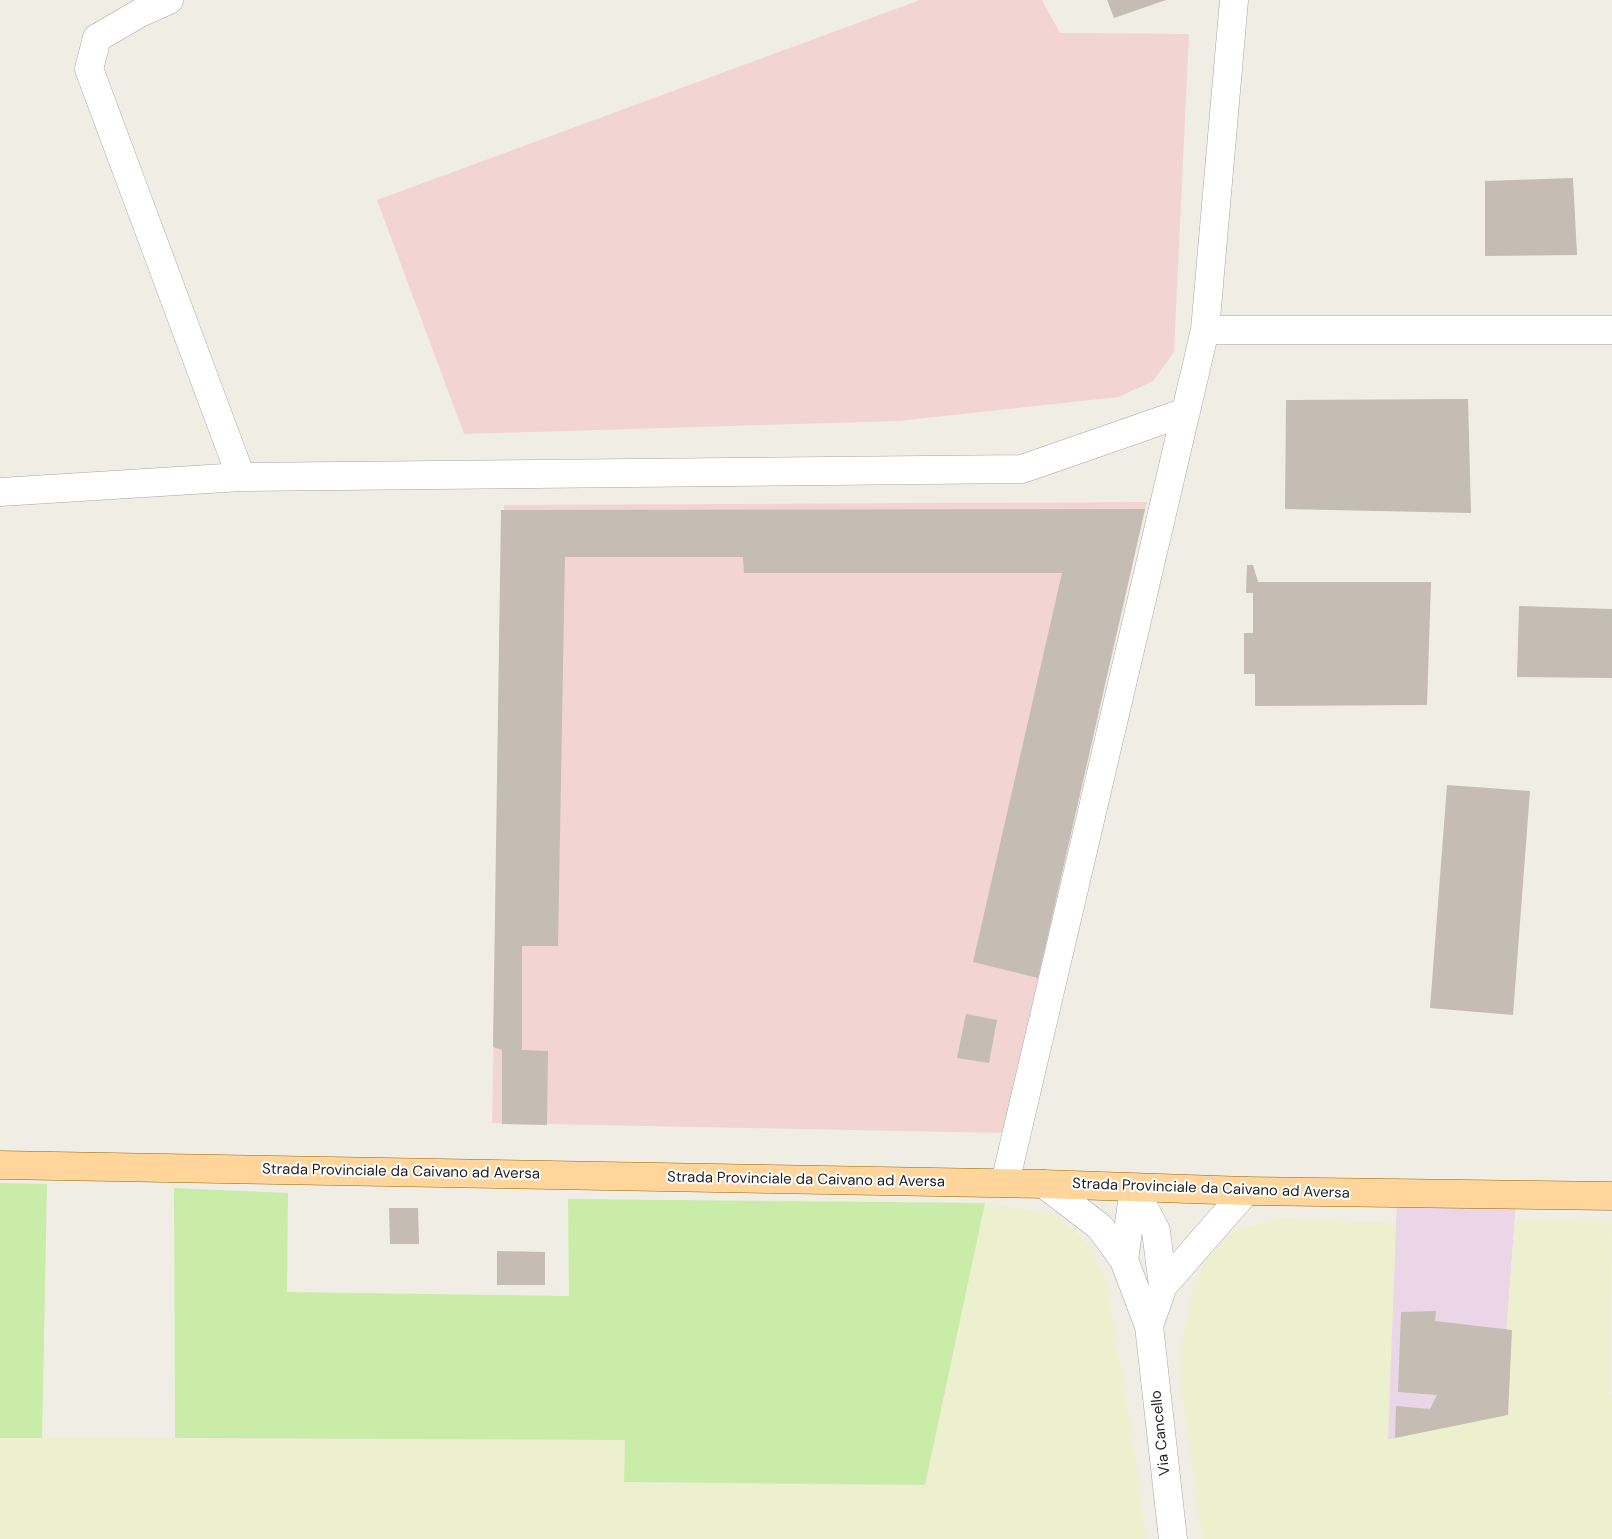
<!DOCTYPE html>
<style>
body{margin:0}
canvas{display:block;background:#f0ede5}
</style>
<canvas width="1612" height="1539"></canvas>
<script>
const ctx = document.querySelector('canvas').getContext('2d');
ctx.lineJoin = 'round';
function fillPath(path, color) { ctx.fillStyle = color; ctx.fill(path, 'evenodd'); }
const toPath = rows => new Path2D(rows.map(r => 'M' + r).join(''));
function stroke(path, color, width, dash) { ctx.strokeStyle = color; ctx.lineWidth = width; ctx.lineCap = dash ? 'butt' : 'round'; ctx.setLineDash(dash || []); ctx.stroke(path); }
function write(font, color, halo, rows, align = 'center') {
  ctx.font = font + ' "DM Sans",sans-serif'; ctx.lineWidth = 4; ctx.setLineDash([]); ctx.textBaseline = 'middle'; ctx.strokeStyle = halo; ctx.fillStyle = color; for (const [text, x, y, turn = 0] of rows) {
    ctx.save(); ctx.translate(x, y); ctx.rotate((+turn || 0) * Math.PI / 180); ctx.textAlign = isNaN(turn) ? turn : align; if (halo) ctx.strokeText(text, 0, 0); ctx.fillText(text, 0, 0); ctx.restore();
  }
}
const commercial = toPath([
 [920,0,1042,0,1060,33,1189,34,1174,352,1153,381,1119,397,898,421,464,434,377,200],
 [1147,502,1003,1133,492,1123,504,505]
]);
const industrial = toPath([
 [1397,1200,1516,1202,1500,1415,1387,1440]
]);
const farmland = toPath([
 [985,1203,1054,1214,1085,1240,1106,1278,1137,1464,1146,1539,0,1539,0,1438,625,1440,624,1482,925,1485],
 [1280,1218,1396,1223,1388,1440,1500,1415,1515,1219,1612,1221,1609,1394,1612,1394,1612,1539,1202,1539,1181,1386,1183,1335,1193,1289,1208,1256,1234,1231]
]);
const grass = toPath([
 [0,1183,47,1184,42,1438,0,1438],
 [174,1188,288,1193,287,1292,569,1296,568,1199,985,1203,925,1485,624,1482,625,1440,175,1438]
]);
const building = toPath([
 [1107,0,1166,0,1114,18],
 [1573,178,1577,255,1485,256,1485,181],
 [1468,399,1471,513,1285,509,1286,400],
 [1145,509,1038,978,973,962,1062,573,744,573,743,557,565,557,558,946,522,946,522,1050,548,1051,547,1125,502,1124,502,1050,493,1047,501,510],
 [1247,565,1253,565,1258,582,1431,582,1427,705,1255,706,1255,674,1244,674,1244,633,1253,633,1253,593,1246,593],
 [1519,606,1612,609,1612,678,1517,677],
 [1447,785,1530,791,1513,1015,1430,1008],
 [966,1014,997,1020,989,1063,957,1058],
 [389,1208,418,1208,419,1244,390,1244],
 [497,1251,545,1252,545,1285,497,1285],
 [1436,1311,1435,1321,1512,1330,1508,1415,1395,1438,1396,1406,1430,1409,1437,1395,1398,1392,1401,1312]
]);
const minor = toPath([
 [169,0,140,13,97,38,89,69,241,477],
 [1205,330,1612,330],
 [0,492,241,477,1022,469,1186,412],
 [1005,1183,1205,330,1234,0],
 [1044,1184,1100,1227,1124,1260],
 [1163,1286,1156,1231,1134,1188,1124,1260,1149,1326,1163,1286,1246,1191],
 [1149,1326,1173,1539]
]);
const major = toPath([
 [0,1165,1044,1184,1246,1191,1612,1196]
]);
const streetNames = [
 ["Strada Provinciale da Caivano ad Aversa",401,1172,1],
 ["Strada Provinciale da Caivano ad Aversa",806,1180,1],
 ["Strada Provinciale da Caivano ad Aversa",1211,1189,2],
 ["Via Cancello",1161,1433,-96]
];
fillPath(commercial, '#f2d5d3');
fillPath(industrial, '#ead6e6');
fillPath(farmland, '#edf0cf');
fillPath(grass, '#c9eca9');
fillPath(building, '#c5bcb4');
stroke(minor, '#a6a6a6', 29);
stroke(major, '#9a6800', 29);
stroke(minor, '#fff', 28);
stroke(major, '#ffd59b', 28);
write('15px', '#1f1f1f', '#fff', streetNames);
</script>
